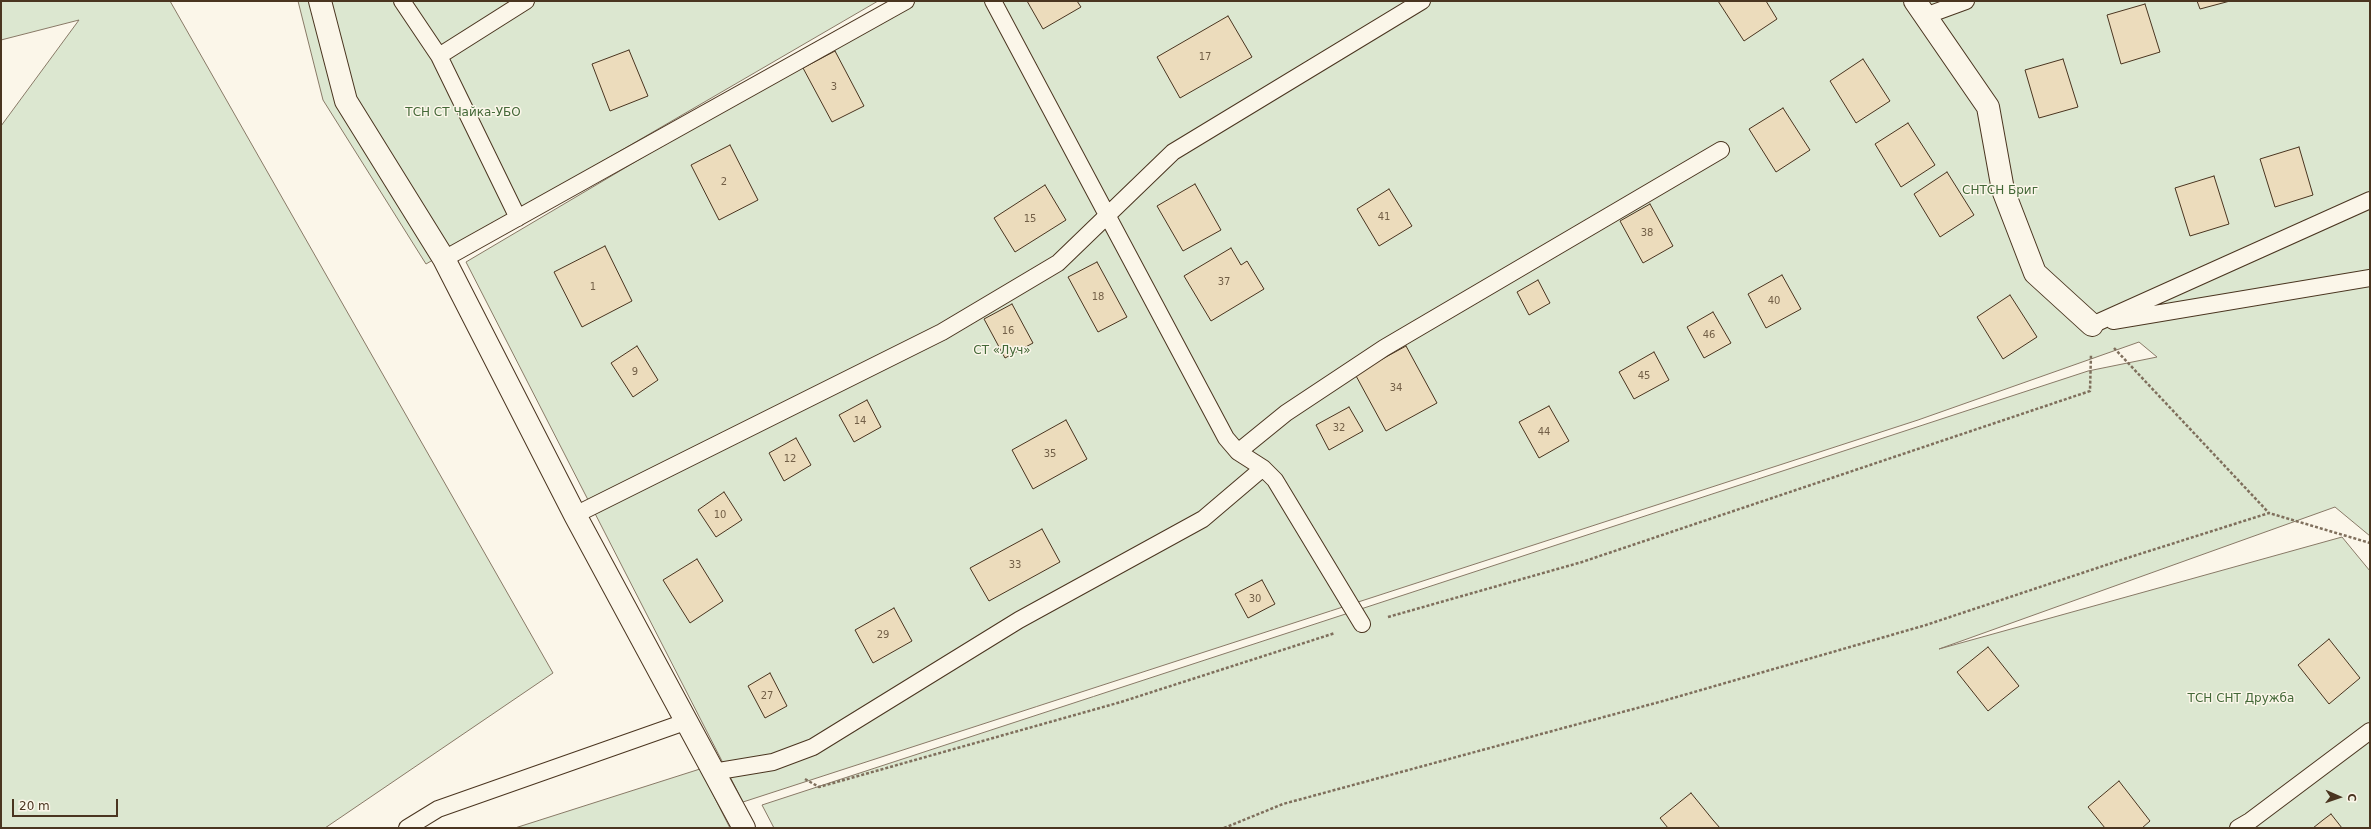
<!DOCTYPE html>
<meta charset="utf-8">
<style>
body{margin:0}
#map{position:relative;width:2371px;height:829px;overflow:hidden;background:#fbf6e9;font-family:"DejaVu Sans",sans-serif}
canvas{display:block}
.frame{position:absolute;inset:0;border:2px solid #4a3520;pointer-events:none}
.north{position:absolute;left:2319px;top:777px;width:40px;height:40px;-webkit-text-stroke:3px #fbf6e9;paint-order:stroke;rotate:92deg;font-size:11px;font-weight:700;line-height:16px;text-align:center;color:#4a3520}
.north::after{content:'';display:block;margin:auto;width:14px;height:18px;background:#4a3520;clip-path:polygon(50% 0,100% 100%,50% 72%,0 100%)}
.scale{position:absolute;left:12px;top:799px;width:106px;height:18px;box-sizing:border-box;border:2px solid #4a3520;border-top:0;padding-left:5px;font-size:12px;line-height:14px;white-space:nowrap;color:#4a3520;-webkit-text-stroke:3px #fbf6e9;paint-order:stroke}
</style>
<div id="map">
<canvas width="2371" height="829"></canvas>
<div class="frame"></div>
<div class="north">С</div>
<div class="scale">20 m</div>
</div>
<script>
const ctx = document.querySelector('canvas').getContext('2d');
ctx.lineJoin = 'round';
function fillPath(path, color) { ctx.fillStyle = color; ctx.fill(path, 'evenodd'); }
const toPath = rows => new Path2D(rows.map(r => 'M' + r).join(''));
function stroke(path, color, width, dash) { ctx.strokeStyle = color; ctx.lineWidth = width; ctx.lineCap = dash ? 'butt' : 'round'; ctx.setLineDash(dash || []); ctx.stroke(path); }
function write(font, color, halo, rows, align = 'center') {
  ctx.font = font + ' "DejaVu Sans",sans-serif'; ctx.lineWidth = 3; ctx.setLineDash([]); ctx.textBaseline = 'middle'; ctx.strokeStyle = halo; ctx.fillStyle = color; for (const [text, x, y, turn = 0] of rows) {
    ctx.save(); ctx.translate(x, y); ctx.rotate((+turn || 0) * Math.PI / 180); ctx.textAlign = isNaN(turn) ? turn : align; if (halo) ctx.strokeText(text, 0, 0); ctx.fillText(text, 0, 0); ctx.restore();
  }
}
const green = toPath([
 [1,1,170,1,553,673,325,828,1,828,1,126,79,20,1,40,1,1],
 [298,1,878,1,426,264,323,100,298,1],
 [907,1,2370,1,2370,536,2335,507,1939,649,2342,537,2370,571,2370,828,774,828,762,805,2088,371,2157,357,2139,342,1918,420,743,802,466,262,907,1],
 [700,769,730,828,515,828,700,769]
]);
const building = toPath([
 [1027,1,1077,1,1081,7,1043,29,1027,1],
 [1718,1,1766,1,1777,19,1744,41,1718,1],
 [2197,1,2230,1,2200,9,2197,1],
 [2145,4,2160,52,2121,64,2107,15,2145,4],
 [1228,16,1252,57,1180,98,1157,57,1228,16],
 [629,50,648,96,610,111,592,64,629,50],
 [835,51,864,106,832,122,803,68,835,51],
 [1863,59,1890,101,1856,123,1830,81,1863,59],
 [2063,59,2078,107,2039,118,2025,70,2063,59],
 [1783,108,1810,150,1776,172,1749,129,1783,108],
 [1908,123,1935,165,1901,187,1875,144,1908,123],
 [730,145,758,200,719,220,691,165,730,145],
 [2299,147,2313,195,2275,207,2260,159,2299,147],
 [1947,172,1974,215,1940,237,1914,194,1947,172],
 [2214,176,2229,224,2190,236,2175,188,2214,176],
 [1195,184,1221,230,1183,251,1157,206,1195,184],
 [1045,185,1066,220,1015,252,994,218,1045,185],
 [1389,189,1412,226,1379,246,1357,209,1389,189],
 [1650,204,1673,246,1643,263,1620,221,1650,204],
 [605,246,632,301,582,327,554,272,605,246],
 [1231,248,1241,265,1247,261,1264,289,1211,321,1184,276,1231,248],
 [1097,262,1127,317,1098,332,1068,277,1097,262],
 [1782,275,1801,309,1766,328,1748,294,1782,275],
 [1538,280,1550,303,1529,315,1517,292,1538,280],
 [2010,295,2037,337,2003,359,1977,317,2010,295],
 [1012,304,1033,343,1005,358,984,319,1012,304],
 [1713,312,1731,343,1704,358,1687,327,1713,312],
 [637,346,658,380,633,397,611,363,637,346],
 [1406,346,1437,403,1386,431,1355,374,1406,346],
 [1654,352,1669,380,1634,399,1619,372,1654,352],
 [867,400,881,427,854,442,839,415,867,400],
 [1549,406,1569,441,1539,458,1519,422,1549,406],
 [1349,407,1363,431,1329,450,1316,425,1349,407],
 [1066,420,1087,459,1033,489,1012,450,1066,420],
 [796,438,811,465,784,481,769,453,796,438],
 [724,492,742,520,716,537,698,510,724,492],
 [1042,529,1060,562,989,601,970,568,1042,529],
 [697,559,723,601,690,623,663,580,697,559],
 [1262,580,1275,604,1248,618,1235,594,1262,580],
 [894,608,912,641,873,663,855,630,894,608],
 [2329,639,2360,678,2329,704,2298,665,2329,639],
 [1988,647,2019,686,1988,711,1957,672,1988,647],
 [770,673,787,706,765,718,748,686,770,673],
 [2119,781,2150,821,2142,828,2105,828,2088,807,2119,781],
 [1691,793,1713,820,1720,828,1668,828,1660,818,1691,793],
 [2331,814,2342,828,2313,828,2323,820,2331,814]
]);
const path = toPath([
 [2114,348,2269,513],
 [1388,617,1582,562,2090,391,2091,354],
 [805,779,819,787,1121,702,1335,633],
 [1224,828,1283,804,1663,701,1926,625,2124,559,2269,513,2370,543]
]);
const lane = toPath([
 [402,1,439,56,518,218],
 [993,1,1226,438,1238,452,1263,468,1275,480,1362,624],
 [1925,16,1966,1],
 [439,56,526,1],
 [444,259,906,1],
 [2113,321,2370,278],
 [2092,325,2370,200],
 [1238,452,1286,413,1384,348,1721,150],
 [575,515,942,332,1058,263,1173,152,1422,1],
 [713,772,773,762,813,747,1019,620,1203,519,1263,468],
 [407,828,438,809,685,722],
 [2238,828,2250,821,2370,731]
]);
const street = toPath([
 [320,1,346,101,444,259,575,515,744,828],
 [1915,1,1988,107,2003,190,2035,273,2092,325]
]);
const numberNames = [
 ["17",1205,57],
 ["3",834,87],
 ["2",724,182],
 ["41",1384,217],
 ["15",1030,219],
 ["38",1647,233],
 ["37",1224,282],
 ["1",593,287],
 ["18",1098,297],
 ["40",1774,301],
 ["16",1008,331],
 ["46",1709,335],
 ["9",635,372],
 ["45",1644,376],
 ["34",1396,388],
 ["14",860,421],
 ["32",1339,428],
 ["44",1544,432],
 ["35",1050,454],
 ["12",790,459],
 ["10",720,515],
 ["33",1015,565],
 ["30",1255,599],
 ["29",883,635],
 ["27",767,696]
];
const parkNames = [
 ["ТСН СТ Чайка-УБО",463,113],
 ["СНТСН Бриг",2000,191],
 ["СТ «Луч»",1002,351],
 ["ТСН СНТ Дружба",2241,699]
];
fillPath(green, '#dce7d0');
stroke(green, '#887966', 1);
fillPath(building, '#ecdcbc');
stroke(building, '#4a3520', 1);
stroke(lane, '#4a3520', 18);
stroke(street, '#4a3520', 24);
stroke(path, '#7f6f5c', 2.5, [3, 2]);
stroke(lane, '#fbf6e9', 16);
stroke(street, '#fbf6e9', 22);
write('10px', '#725f47', null, numberNames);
write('12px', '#436837', '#fbf6e9', parkNames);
</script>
